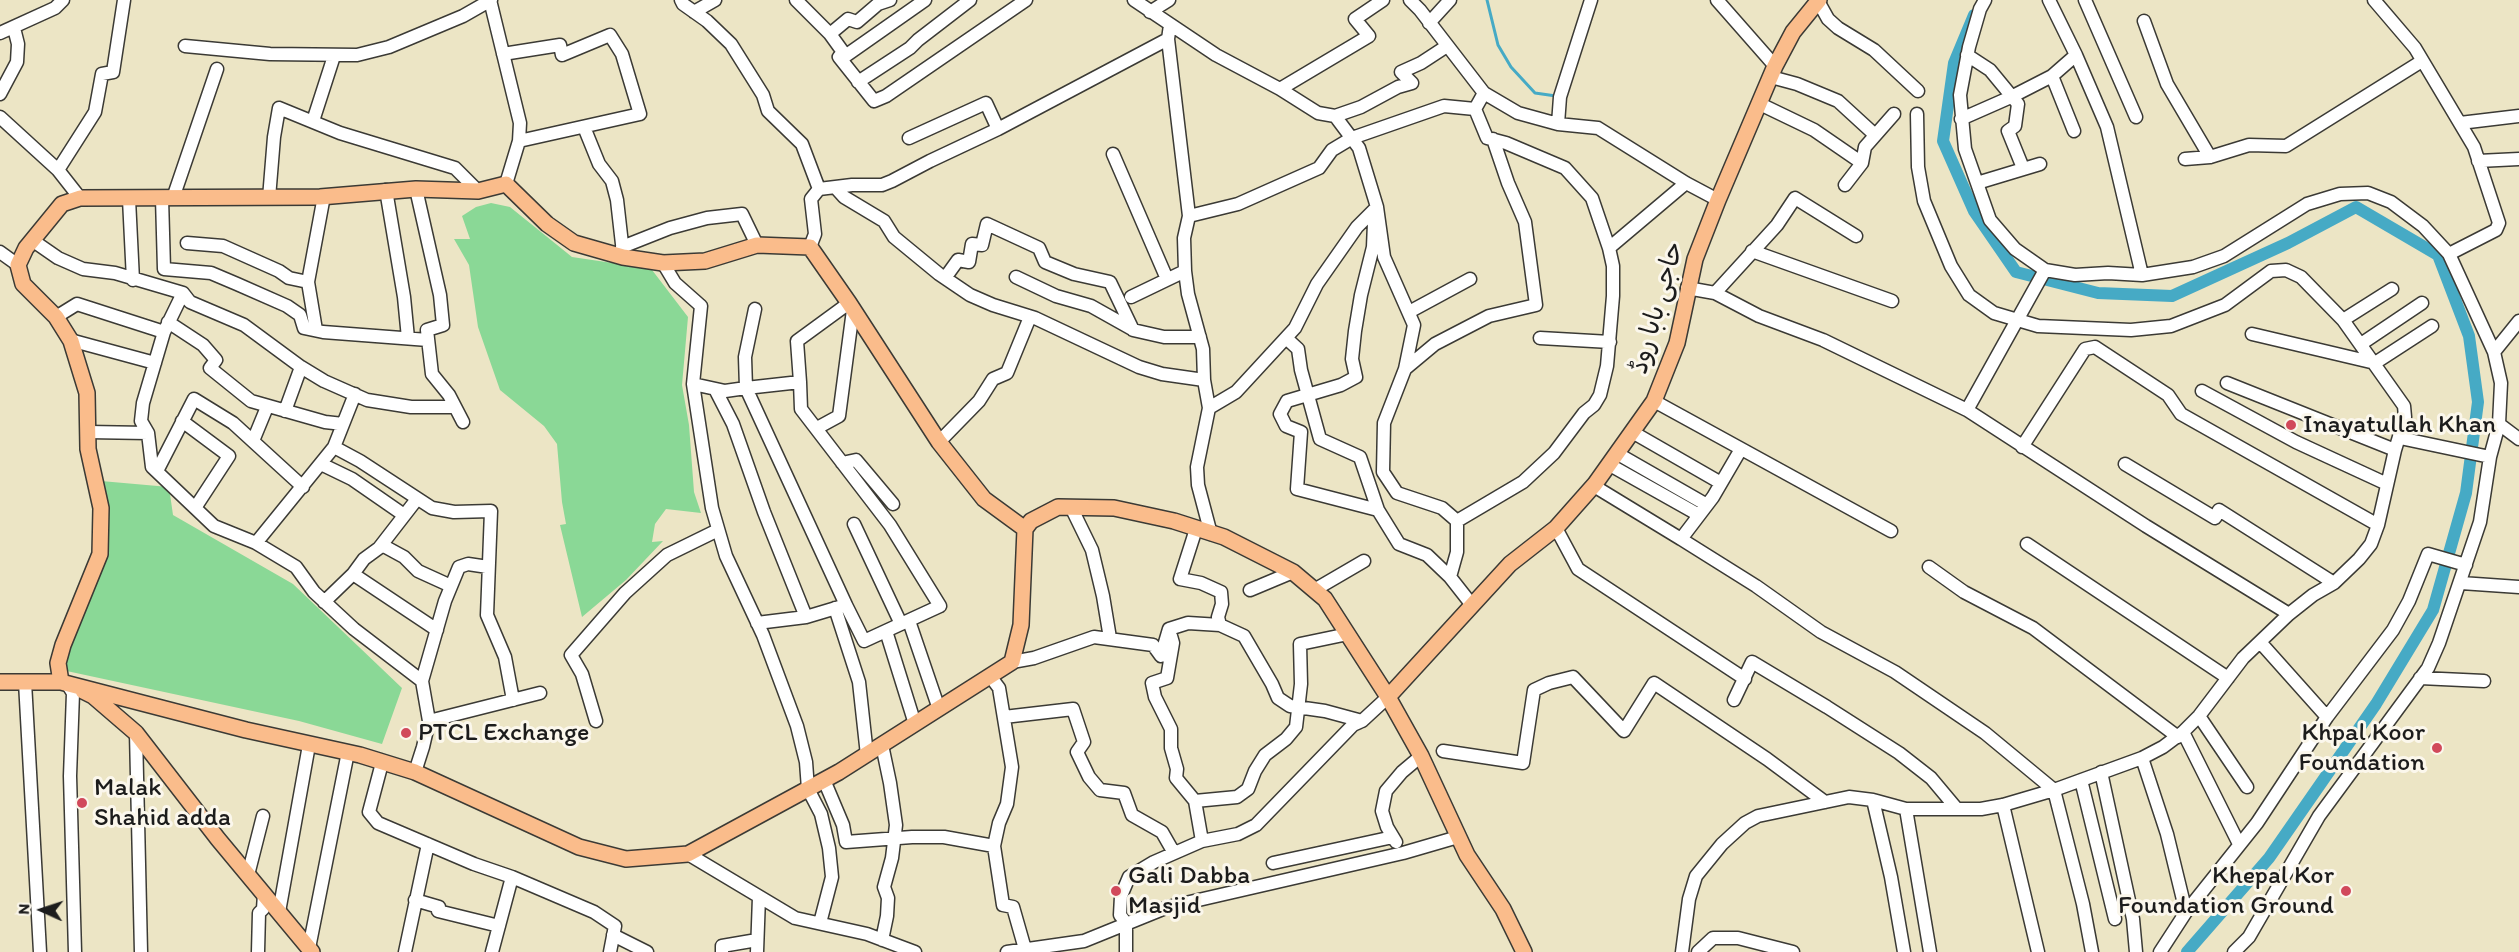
<!DOCTYPE html>
<meta charset="utf-8">
<style>
body{margin:0}
#map{position:relative;width:2519px;height:952px;overflow:hidden;background:#ece5c5;font-family:Itim,sans-serif}
canvas{display:block}
.north{position:absolute;left:12px;top:880px;width:60px;height:60px;-webkit-text-stroke:4px #fbf7ec;paint-order:stroke;rotate:273deg;font-size:16px;font-weight:700;line-height:24px;text-align:center;color:#1c1c1c}
.north::after{content:'';display:block;margin:auto;width:21px;height:27px;background:#1c1c1c;clip-path:polygon(50% 0,100% 100%,50% 72%,0 100%)}
</style>
<div id="map">
<canvas width="2519" height="952"></canvas>
<div class="north">N</div>
</div>
<script>
const ctx = document.querySelector('canvas').getContext('2d');
ctx.lineJoin = 'round';
function fillPath(path, color) { ctx.fillStyle = color; ctx.fill(path, 'evenodd'); }
const toPath = rows => new Path2D(rows.map(r => 'M' + r).join(''));
function stroke(path, color, width, dash) { ctx.strokeStyle = color; ctx.lineWidth = width; ctx.lineCap = dash ? 'butt' : 'round'; ctx.setLineDash(dash || []); ctx.stroke(path); }
function write(font, color, halo, rows, align = 'center') {
  ctx.font = font + ' Itim,"Playpen Sans Arabic",sans-serif'; ctx.lineWidth = 6; ctx.setLineDash([]); ctx.textBaseline = 'middle'; ctx.strokeStyle = halo; ctx.fillStyle = color; for (const [text, x, y, turn = 0] of rows) {
    ctx.save(); ctx.translate(x, y); ctx.rotate((+turn || 0) * Math.PI / 180); ctx.textAlign = isNaN(turn) ? turn : align; if (halo) ctx.strokeText(text, 0, 0); ctx.fillText(text, 0, 0); ctx.restore();
  }
}
const green = toPath([
 [491,203,510,207,572,257,633,266,649,266,688,317,682,385,689,425,694,492,701,513,666,509,655,524,652,542,663,541,626,580,582,617,560,525,566,524,562,502,557,444,544,426,500,390,478,327,469,265,454,239,470,239,462,216,476,207],
 [101,481,169,487,173,515,293,584,402,688,382,744,299,721,62,670,59,643,105,557]
]);
const stream = toPath([
 [1487,0,1498,45,1511,67,1535,93,1556,96]
]);
const canal = toPath([
 [1974,15,1954,63,1943,141,1974,211,2016,272,2098,293,2172,296,2288,243,2356,207,2438,255,2469,336,2478,402,2466,493,2433,610,2376,704,2269,858,2187,952]
]);
const minor = toPath([
 [490,0,520,123,519,141,506,184],
 [681,0,683,4,707,21,731,44,763,95,768,111,802,144,819,189],
 [796,0,830,34,843,52,839,57,874,101,886,96,1026,0],
 [1134,0,1216,55,1280,89,1318,113,1335,116,1361,107,1398,87,1412,83,1401,72,1421,63,1447,46],
 [1410,0,1420,10,1484,93,1518,113,1558,124,1598,128,1686,183,1718,200],
 [1717,0,1775,66],
 [1985,0,1980,9,1969,47,1960,95,1965,149,1990,220,2015,249,2045,270,2075,275,2108,273,2142,275,2193,267,2224,256,2307,204,2340,194,2368,193,2391,202,2423,226,2449,254,2494,352,2501,383,2499,424,2490,457,2480,522,2439,643,2428,668,2319,816,2249,937,2234,952],
 [2049,0,2076,55,2107,127,2142,275],
 [2085,0,2136,117],
 [2374,0,2415,48,2474,147,2499,223,2496,230,2449,254],
 [1818,1,1828,19,1838,28,1874,50,1918,91],
 [694,12,715,0],
 [1150,12,1169,0],
 [2144,21,2167,84,2210,157],
 [1429,23,1450,0],
 [1170,25,1168,39,1189,216,1184,238,1185,271,1188,294,1203,349,1204,380,1209,408,1197,467,1198,485,1211,534],
 [0,33,55,8,63,0],
 [830,34,848,19,857,22,878,4,890,0],
 [185,46,270,54,357,55,389,47,463,16,491,0],
 [503,54,560,45,562,55,610,35,622,54,640,114,519,141],
 [1967,55,1990,70,2018,104,2015,126,2008,131,2023,168],
 [841,59,925,0],
 [2052,76,2074,131],
 [1771,77,1797,84,1838,101,1874,134],
 [858,82,910,48,918,40,970,0],
 [1280,89,1369,36,1355,19,1383,0],
 [0,94,17,62,18,44,14,28],
 [1760,104,1814,130,1862,163],
 [1335,116,1359,148,1377,207,1384,257,1414,325,1405,369,1384,423,1383,472,1397,493,1442,508,1457,521,1457,552,1450,577,1472,605],
 [0,117,58,170,80,198],
 [1961,119,2011,97,2052,76,2076,55],
 [313,121,334,56],
 [2460,123,2519,116],
 [1558,124,1560,97,1591,0],
 [584,127,599,164,612,181,617,200,623,253],
 [909,138,986,103,998,129],
 [1113,154,1167,279],
 [2185,159,2210,157,2249,145,2286,146,2422,61],
 [2478,161,2519,159],
 [58,170,95,112,102,74,113,72,124,0],
 [1977,183,2040,164],
 [1845,185,1862,163,1865,147,1894,114],
 [835,187,844,197,884,221,894,237,939,274,970,295,993,305,1035,318,1139,367,1162,374,1204,380],
 [416,189,440,295,443,325,427,330,432,374,449,395,463,422],
 [386,190,404,297,408,338],
 [162,198,164,269,211,273,237,284,287,306,300,315,304,328,323,332,428,340],
 [173,198,217,69],
 [269,198,274,137,279,108,340,133,455,168,478,191],
 [129,199,133,280],
 [1189,216,1238,204,1319,168,1332,150,1352,138,1444,106,1475,109],
 [1374,223,1373,247,1361,295,1355,331,1352,359,1356,377,1341,385,1287,401,1280,414,1286,426,1301,432,1297,489,1378,510],
 [32,240,58,258,83,269,115,273,183,293,190,302,244,325,301,367,324,381,367,400,411,407,455,407],
 [187,243,223,246,279,271,289,278,308,282],
 [622,247,670,228,707,218,742,214,757,245],
 [810,247,815,234,811,199,819,189,852,185,882,185,892,181,930,161,998,129,1168,39],
 [1609,248,1686,183],
 [1752,251,1892,301],
 [0,252,18,265],
 [663,263,675,283,701,306,693,384,712,508,726,556,763,635,797,726,806,762,808,789,821,814,829,848,832,877,820,923],
 [1016,277,1056,296,1091,306,1132,329],
 [945,278,958,260,969,262,972,244,982,245,987,224,1039,248,1045,262,1074,274,1110,282,1133,330,1164,337,1200,337],
 [1687,288,1715,293,1759,316,1823,340,1967,410,2146,526,2289,614],
 [183,293,164,332,143,403,141,421,148,433,152,467,214,526,256,543,296,567,314,592,354,629,422,681],
 [1715,293,1777,225,1795,198,1856,236],
 [1131,297,1185,271],
 [755,309,745,357,746,388,800,382,801,409,890,525,940,606,864,641,846,605,806,617,757,623],
 [1409,312,1470,279],
 [56,317,77,304,164,332],
 [2343,320,2392,289],
 [168,322,203,345,216,360,210,368,251,401,325,422,343,424],
 [316,330,308,282,324,196],
 [2252,334,2375,363,2432,326],
 [1286,338,1298,349,1301,370,1320,439,1360,457,1378,510,1399,544,1427,555,1450,577],
 [1540,338,1610,342],
 [70,340,155,363],
 [2361,344,2422,303],
 [2494,352,2519,321],
 [1405,369,1435,344,1489,316,1536,305,1525,222,1508,183,1493,139],
 [800,382,797,341,849,303],
 [2227,383,2395,450],
 [693,384,725,391,746,388,846,605],
 [715,389,733,424,764,512,806,617],
 [2202,391,2296,442,2387,484],
 [1654,401,1891,531],
 [1209,408,1236,392,1295,328,1317,284,1357,227,1377,207],
 [1967,410,2045,270],
 [285,411,301,367],
 [182,421,229,456,195,508],
 [2499,424,2519,439],
 [817,428,839,416,853,310],
 [88,432,148,433],
 [1634,433,1721,483],
 [2400,438,2490,457],
 [253,441,267,407],
 [939,442,979,401,993,379,1007,373,1030,317],
 [334,447,360,461,432,508,454,512,491,511,487,615,505,657,513,700],
 [2022,447,2085,349,2095,347,2168,395,2181,414,2378,525],
 [1741,449,1713,497,1681,539,1756,586,1821,632,1895,672,1985,733,2054,790,2083,904,2092,952],
 [1618,454,1707,505],
 [842,463,856,460,893,504],
 [321,464,352,479,404,515],
 [2125,464,2215,518,2219,510,2334,583],
 [1610,465,1699,515],
 [157,471,194,399,233,423,303,487],
 [1594,486,1681,539],
 [1071,507,1092,550,1103,596,1110,638],
 [1457,521,1523,482,1554,453,1584,413,1594,405,1600,395,1607,366,1613,296,1613,266,1609,248,1592,198,1565,168,1506,143,1487,138,1475,109,1484,93],
 [854,524,901,624],
 [1556,528,1578,569,1745,679],
 [1196,529,1180,579,1201,583,1221,592,1222,604,1218,617,1220,625],
 [256,543,334,447,355,394],
 [2027,544,2228,678],
 [382,545,404,557,418,571,451,586],
 [1929,567,1964,592,2033,628,2178,737],
 [353,574,437,630],
 [2461,583,2519,587],
 [1316,589,1364,561],
 [1250,590,1293,572],
 [324,602,353,574,364,559,379,548,417,499],
 [835,608,859,682,867,755],
 [909,621,939,709],
 [886,631,915,724],
 [1171,636,1173,643,1167,678,1152,683,1155,697,1171,729,1171,748,1177,769,1176,778,1195,801,1202,841],
 [2260,642,2327,717],
 [1012,662,1034,658,1094,637,1153,645,1161,656,1169,629,1188,623,1220,625,1244,636,1272,684,1278,698,1290,706,1325,711,1362,721],
 [990,676,999,688,1012,767,1007,804,999,823,994,846,1003,905,1013,907,1025,949],
 [2420,678,2484,681],
 [25,682,40,952],
 [68,685,73,693,70,776,75,952],
 [1734,700,1752,662,1827,707,1899,753,1931,778,1957,809],
 [2199,716,2247,787],
 [1004,717,1073,709,1084,742,1077,752,1089,777,1100,790,1124,793,1132,815,1162,832,1174,853],
 [429,721,540,693],
 [596,721,582,674,571,655,625,593,667,555,718,530],
 [2183,732,2239,844],
 [136,733,141,952],
 [882,745,890,783,896,825,892,858,884,887,888,898,887,916,882,940],
 [1443,751,1523,763,1534,690,1549,683,1573,677,1624,731,1654,683,1767,759,1825,802],
 [2142,758,2167,834,2186,912],
 [382,763,369,812,378,823,474,864,512,877,492,952],
 [415,772,423,747,429,721,422,681,445,601,459,567,468,564,488,567],
 [2101,772,2133,919,2136,952],
 [824,780,843,825,846,842,912,837,944,837,994,846],
 [2081,780,2115,919],
 [1873,800,1891,877,1904,952],
 [1195,801,1237,797,1248,789,1255,771,1265,755,1286,739,1296,727,1301,684,1300,644,1348,634],
 [2003,805,2038,952],
 [1906,809,1930,952],
 [1396,842,1387,827,1382,811,1386,791,1402,772,1421,756],
 [688,854,795,918,867,934,915,952],
 [1273,863,1393,837],
 [248,875,263,816],
 [512,877,594,912,615,926,610,952],
 [415,900,439,907,438,911,499,926],
 [279,912,309,745],
 [613,935,647,952],
 [309,948,348,752],
 [258,952,259,913,263,909,264,894],
 [405,952,428,844],
 [722,952,722,946,757,940],
 [757,952,759,897],
 [1007,952,1084,941,1168,907,1403,853,1458,837],
 [1126,952,1126,923,1120,915,1121,896,1129,877,1154,862,1202,841,1238,834,1256,825,1353,725,1362,721,1388,697],
 [1682,952,1689,899,1696,876,1722,844,1745,823,1758,816,1849,797,1873,800,1906,809,1981,809,2003,805,2054,790,2142,758,2163,747,2183,732,2199,716,2243,658,2289,614,2313,595,2334,583,2359,559,2371,544,2378,525,2395,450,2405,417,2404,406,2343,320,2301,277,2286,270,2271,271,2225,305,2171,326,2131,330,2038,326,1994,313,1969,295,1951,266,1924,201,1918,167,1917,114],
 [1698,952,1713,938,1738,938,1793,952],
 [2160,952,2186,912,2257,823,2327,717,2393,630,2409,601,2428,554,2466,565]
]);
const major = toPath([
 [0,682,61,682,246,730,360,755,415,772,579,847,626,859,688,854,839,772,1012,662,1021,625,1025,529,1031,521,1058,507,1114,508,1174,521,1224,537,1293,572,1325,599,1388,697,1421,756,1467,855,1503,909,1524,952],
 [61,682,58,663,63,645,100,554,101,508,88,449,87,393,71,341,56,317,23,284,18,265,26,248,62,204,80,198,320,197,416,189,478,191,506,184,547,224,574,243,623,257,663,263,705,261,757,245,810,247,849,303,939,442,984,499,1025,529],
 [83,691,93,696,136,733,218,839,312,952],
 [1388,697,1510,564,1556,528,1595,484,1654,401,1677,343,1695,259,1718,200,1775,66,1793,32,1819,0]
]);
const markers = [
 [2291,425,6,"#d1495b"],
 [406,733,6,"#d1495b"],
 [2437,748,6,"#d1495b"],
 [82,803,6,"#d1495b"],
 [1116,891,6,"#d1495b"],
 [2346,891,6,"#d1495b"]
];
const streetNames = [
 ["حاجی بابا روڈ",1658,308,-74]
];
const poiNames = [
 ["Inayatullah Khan",2303,425],
 ["PTCL Exchange",418,733],
 ["Khpal Koor",2425,733,"right"],
 ["Foundation",2425,763,"right"],
 ["Malak",94,788],
 ["Shahid adda",94,818],
 ["Gali Dabba",1128,876],
 ["Masjid",1128,906],
 ["Khepal Kor",2334,876,"right"],
 ["Foundation Ground",2334,906,"right"]
];
fillPath(green, '#8ad896');
stroke(stream, '#46aac5', 3);
stroke(canal, '#46aac5', 12);
stroke(minor, '#3b3a35', 15);
stroke(major, '#3b3a35', 18);
stroke(minor, '#fff', 12);
stroke(major, '#fabc8b', 15);
for (const [x, y, r, color] of markers) { const dot = new Path2D(); dot.arc(x, y, r, 0, 2 * Math.PI); ctx.fillStyle = color; ctx.fill(dot); stroke(dot, '#fbf7ec', 2); }
write('26px', '#1c1c1c', '#fbf7ec', streetNames);
write('26px', '#1c1c1c', '#fbf7ec', poiNames, 'left');
</script>
